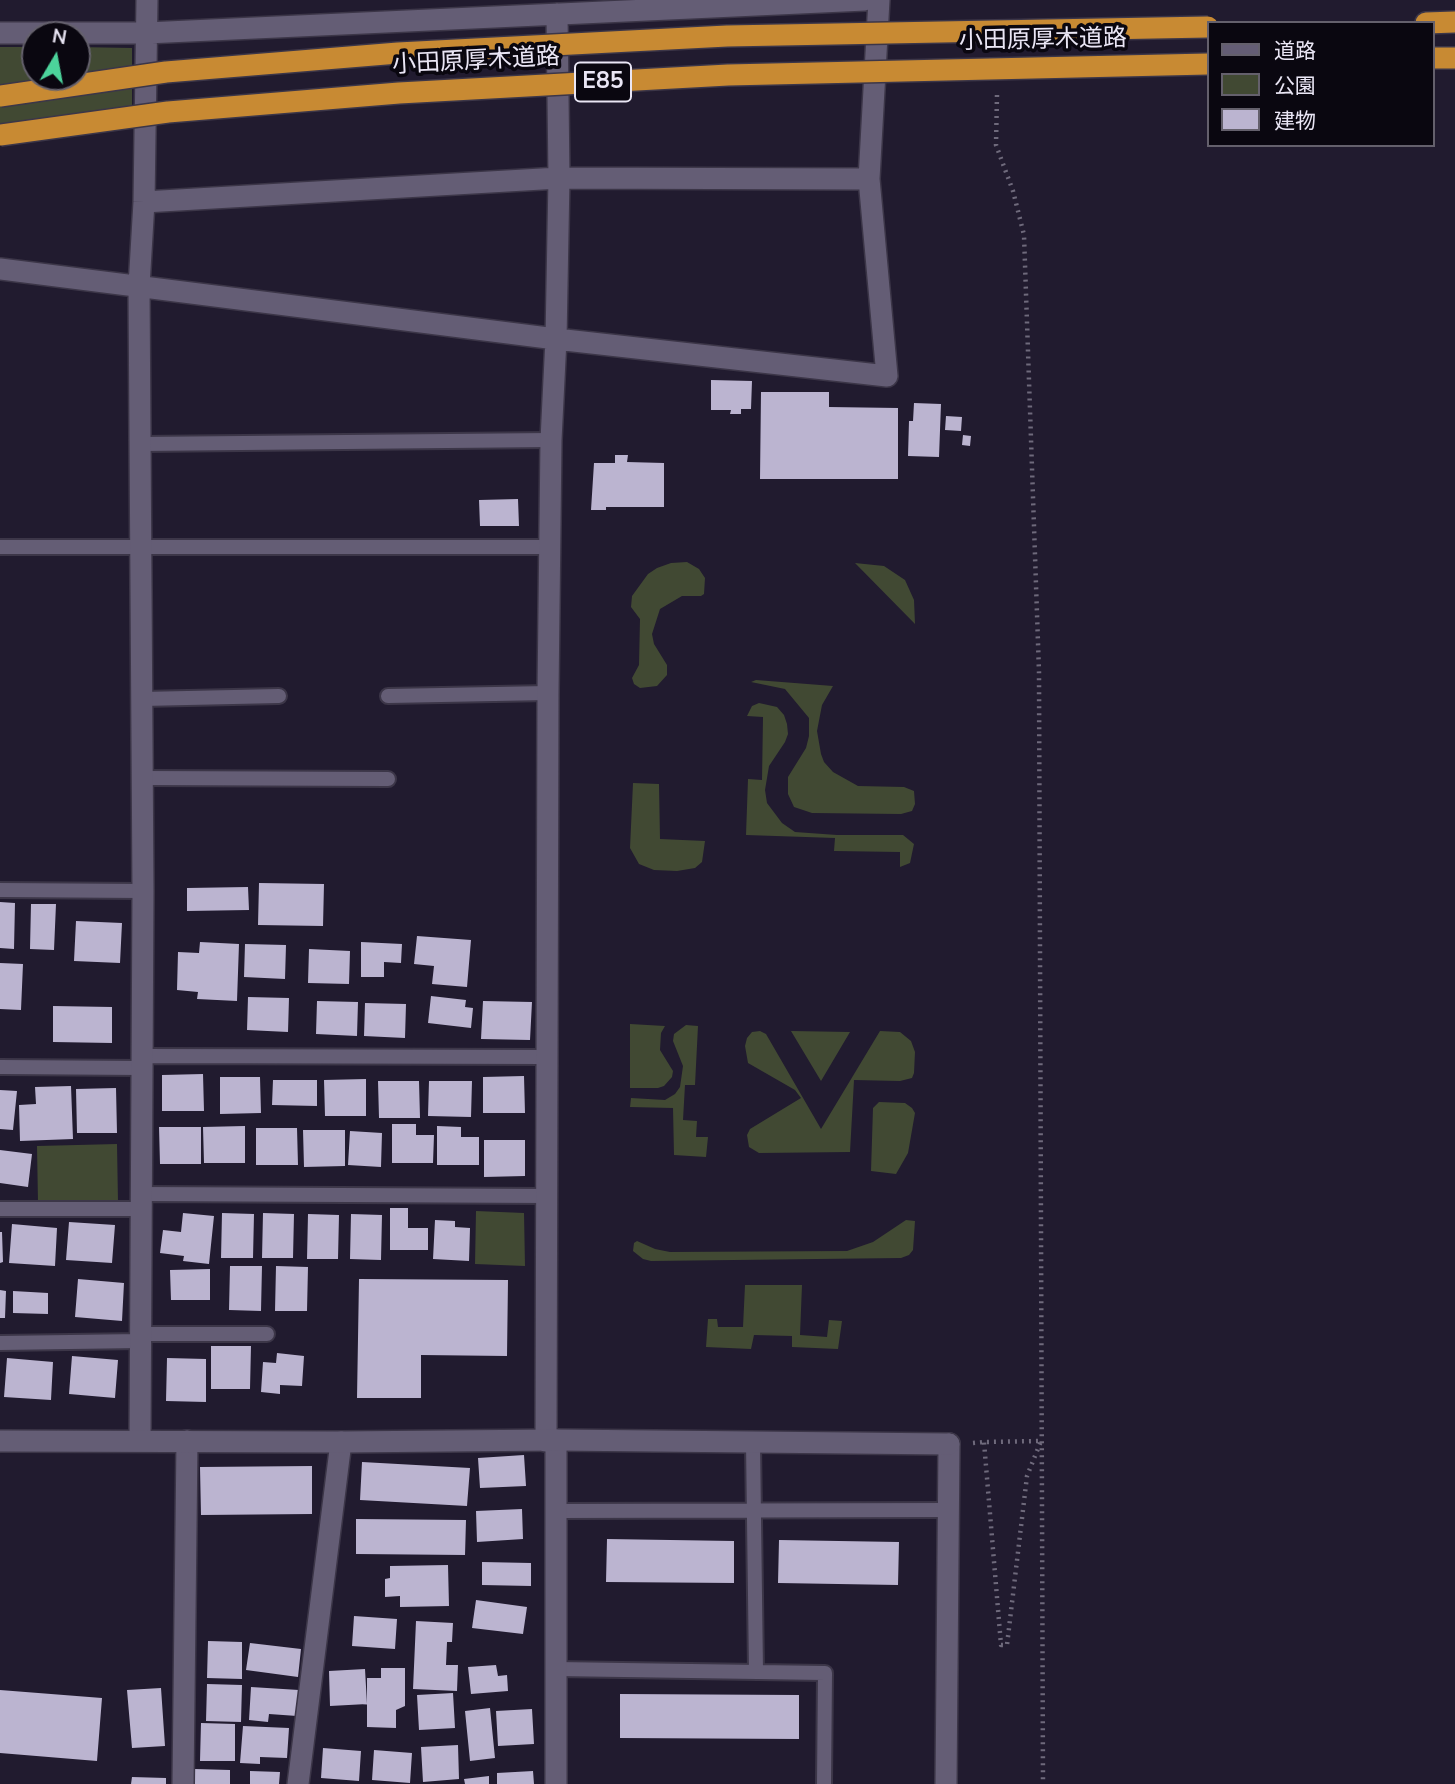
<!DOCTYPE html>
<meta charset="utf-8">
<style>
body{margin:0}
#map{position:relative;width:1455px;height:1784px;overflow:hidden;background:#211b2f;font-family:"Nunito Sans","Noto Sans JP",sans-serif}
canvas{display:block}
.legend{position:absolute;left:1207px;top:21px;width:228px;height:126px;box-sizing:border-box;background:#0a0710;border:2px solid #64606c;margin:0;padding:9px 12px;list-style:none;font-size:21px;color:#eae6f5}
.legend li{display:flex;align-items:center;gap:14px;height:35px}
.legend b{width:35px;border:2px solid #64606c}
.north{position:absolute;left:21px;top:21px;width:70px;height:70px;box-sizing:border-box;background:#0a0710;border:2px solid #64606c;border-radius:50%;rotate:10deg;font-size:19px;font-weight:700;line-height:28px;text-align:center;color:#eae6f5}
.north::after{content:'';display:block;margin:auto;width:24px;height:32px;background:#4cd39b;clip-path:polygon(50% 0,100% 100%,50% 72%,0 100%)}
</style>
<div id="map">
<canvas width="1455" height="1784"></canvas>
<ul class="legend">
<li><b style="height:9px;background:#645d75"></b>道路</li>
<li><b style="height:19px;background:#414933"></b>公園</li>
<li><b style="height:19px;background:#bbb4d0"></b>建物</li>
</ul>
<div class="north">N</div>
</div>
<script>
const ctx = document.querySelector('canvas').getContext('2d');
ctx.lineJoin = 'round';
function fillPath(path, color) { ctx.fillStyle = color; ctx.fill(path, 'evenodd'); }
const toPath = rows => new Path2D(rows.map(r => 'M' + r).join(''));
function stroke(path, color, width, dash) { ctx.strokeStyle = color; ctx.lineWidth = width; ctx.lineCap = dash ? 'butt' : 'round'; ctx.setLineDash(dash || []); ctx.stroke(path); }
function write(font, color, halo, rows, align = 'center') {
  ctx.font = font + ' "Nunito Sans","Noto Sans JP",sans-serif'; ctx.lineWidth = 7; ctx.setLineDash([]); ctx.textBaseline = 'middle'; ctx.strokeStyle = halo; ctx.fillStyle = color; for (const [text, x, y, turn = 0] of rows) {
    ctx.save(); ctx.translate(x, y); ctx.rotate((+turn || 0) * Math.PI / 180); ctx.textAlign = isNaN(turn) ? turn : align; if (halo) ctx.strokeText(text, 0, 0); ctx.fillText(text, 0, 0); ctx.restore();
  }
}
const green = toPath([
 [0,47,35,47,35,77,77,77,77,47,132,48,132,106,0,124],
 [687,562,699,569,705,578,704,594,701,596,682,596,660,609,652,634,654,644,667,665,667,675,657,686,640,688,634,684,632,678,639,665,640,619,631,607,632,596,648,574,657,568,671,563],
 [855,563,884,566,905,580,914,600,915,624],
 [756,680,833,686,822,705,817,731,821,754,824,762,833,772,858,786,904,787,914,791,915,804,912,811,901,814,812,813,794,807,788,794,788,777,806,748,809,736,809,718,785,689,751,682],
 [759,703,777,707,784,715,787,724,788,734,785,742,769,766,765,790,767,803,782,823,795,832,837,835,903,835,914,844,910,863,900,867,900,852,834,851,835,838,746,835,748,779,762,780,763,717,747,716,752,706],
 [633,783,659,784,660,839,705,841,702,862,695,868,677,871,654,870,639,864,630,848],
 [630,1024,665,1026,661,1033,660,1050,673,1071,672,1077,664,1086,658,1088,630,1088],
 [686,1025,698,1026,695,1085,685,1085,683,1120,697,1121,696,1137,708,1137,706,1157,674,1155,673,1108,630,1107,631,1098,665,1100,675,1094,680,1087,683,1066,673,1041,674,1034],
 [760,1031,766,1034,821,1129,880,1031,900,1032,911,1041,915,1052,914,1073,912,1078,900,1081,854,1080,850,1152,759,1153,749,1147,747,1135,750,1129,801,1098,795,1090,748,1063,745,1046,747,1038,752,1032],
 [791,1031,850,1032,821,1081],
 [879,1102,905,1103,912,1108,915,1113,908,1153,896,1174,871,1171,873,1108],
 [117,1144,118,1202,38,1203,37,1146],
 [476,1211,524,1213,525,1266,475,1264],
 [906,1220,915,1221,913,1250,909,1255,901,1258,651,1261,643,1259,633,1251,634,1243,637,1241,655,1249,670,1252,847,1251,873,1242],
 [745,1285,802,1285,800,1335,827,1337,829,1320,842,1321,838,1349,792,1347,792,1336,754,1335,751,1349,706,1347,708,1319,717,1319,718,1327,743,1327]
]);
const building = toPath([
 [711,380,752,381,751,409,741,409,741,414,730,414,731,410,711,410],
 [761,392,829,392,829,407,898,408,898,479,760,479],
 [914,403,941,404,939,457,908,456,909,421,913,421],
 [946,416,962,417,961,431,945,430],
 [963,435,971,436,970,446,962,445],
 [615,455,628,455,627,462,664,463,664,507,606,507,606,510,591,510,594,463,615,463],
 [518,499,519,526,480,526,479,500],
 [259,883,324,884,323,926,258,925],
 [248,887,249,910,187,911,187,888],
 [0,902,15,903,14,949,0,948],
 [31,904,56,904,54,950,30,949],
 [76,921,122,923,120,963,74,961],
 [417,936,471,940,467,987,432,984,434,966,414,964],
 [200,942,239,944,237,1001,197,999,198,992,177,990,178,952,199,953],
 [361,942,402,944,401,963,384,962,384,977,361,977],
 [245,944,286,945,285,979,244,977],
 [309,949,350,951,349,984,308,983],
 [0,963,23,964,21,1010,0,1009],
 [431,996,466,1000,465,1007,473,1008,471,1028,428,1023],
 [248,997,289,998,288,1032,247,1030],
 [317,1001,358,1002,357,1036,316,1034],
 [483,1001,532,1002,530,1040,481,1039],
 [365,1003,406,1004,405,1038,364,1036],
 [53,1006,112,1007,112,1043,53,1042],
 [203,1074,204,1111,162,1111,162,1075],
 [524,1076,525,1113,483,1113,483,1077],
 [220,1077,260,1077,261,1113,220,1114],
 [366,1079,366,1116,325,1116,324,1080],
 [273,1080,317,1080,317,1106,272,1105],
 [378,1081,419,1081,420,1118,379,1118],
 [429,1081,472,1081,471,1117,428,1116],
 [71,1086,73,1139,20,1141,19,1105,36,1104,35,1087],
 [116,1088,117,1133,77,1133,76,1089],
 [0,1090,17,1091,13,1130,0,1129],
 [392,1124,416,1124,416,1135,434,1135,433,1163,392,1163],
 [245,1126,245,1163,204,1163,203,1127],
 [437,1126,461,1127,461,1137,479,1137,479,1165,437,1165],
 [159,1127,201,1127,201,1164,160,1164],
 [256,1128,297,1128,298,1165,256,1165],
 [303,1130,345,1130,345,1166,304,1167],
 [350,1131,382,1133,381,1167,348,1165],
 [484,1140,525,1140,525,1176,484,1177],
 [0,1150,32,1154,28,1187,0,1183],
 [390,1208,408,1208,408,1228,428,1228,428,1250,390,1250],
 [183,1213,214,1216,209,1264,183,1261,184,1256,160,1253,163,1230,181,1232],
 [222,1213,254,1214,253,1258,221,1258],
 [263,1213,294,1214,293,1258,262,1258],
 [308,1214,339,1215,338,1259,307,1259],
 [351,1214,382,1215,381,1260,350,1259],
 [435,1220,455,1221,455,1227,470,1228,469,1261,433,1259],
 [69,1222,115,1225,112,1263,66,1260],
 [12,1224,57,1228,55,1266,9,1263],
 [0,1232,2,1232,3,1262,0,1263],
 [230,1266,262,1266,261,1311,229,1310],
 [276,1266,308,1267,307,1311,275,1311],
 [210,1269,210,1300,171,1300,170,1270],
 [78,1279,124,1283,122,1321,75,1317],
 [359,1279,508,1280,507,1356,421,1355,421,1398,357,1398],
 [0,1290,6,1291,5,1318,0,1318],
 [13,1291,48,1293,48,1314,13,1313],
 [211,1346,251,1346,250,1389,211,1389],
 [277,1353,304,1356,302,1386,280,1385,280,1394,261,1392,263,1362,276,1363],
 [72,1356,118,1360,115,1398,69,1394],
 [7,1358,53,1362,51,1400,4,1397],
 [167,1358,206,1359,206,1402,166,1401],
 [524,1455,526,1486,480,1488,478,1458],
 [362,1462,470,1468,467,1506,360,1500],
 [312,1466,312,1514,201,1515,200,1467],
 [522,1509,523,1539,477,1542,476,1511],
 [356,1519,466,1520,465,1555,356,1554],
 [607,1539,734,1541,734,1583,606,1582],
 [779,1540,899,1542,898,1585,778,1583],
 [482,1562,531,1563,531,1586,482,1585],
 [448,1565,449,1606,400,1607,400,1596,385,1597,385,1579,390,1578,390,1566],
 [476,1600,527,1607,523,1634,472,1628],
 [354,1616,397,1619,395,1649,352,1646],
 [416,1621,453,1623,452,1642,447,1642,446,1665,458,1665,457,1691,413,1689],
 [208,1641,242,1642,242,1679,207,1678],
 [250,1643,301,1649,298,1677,246,1670],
 [496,1665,498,1676,507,1675,508,1691,471,1694,468,1667],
 [381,1668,405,1668,405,1706,396,1710,396,1728,367,1727,367,1678,381,1678],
 [365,1669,367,1704,330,1706,329,1671],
 [207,1684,242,1685,241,1722,206,1721],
 [251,1687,299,1690,297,1716,269,1714,268,1722,249,1720],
 [161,1688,165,1746,132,1748,127,1690],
 [0,1690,102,1698,97,1761,0,1753],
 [453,1693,455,1728,419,1730,417,1695],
 [620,1694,799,1695,799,1739,620,1738],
 [490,1708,495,1758,470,1761,465,1711],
 [532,1709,534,1744,498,1746,496,1711],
 [201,1723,235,1724,235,1761,200,1761],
 [243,1726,289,1728,287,1758,260,1757,260,1764,240,1763],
 [458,1745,459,1779,423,1782,421,1747],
 [323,1748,361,1751,359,1781,321,1778],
 [374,1750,412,1753,410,1783,372,1780],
 [195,1769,230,1770,230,1784,195,1784],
 [250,1771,280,1772,279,1784,250,1784],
 [533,1771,534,1784,497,1784,497,1773],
 [489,1776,489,1784,465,1784,464,1779],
 [132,1777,166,1778,166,1784,131,1784]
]);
const path = toPath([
 [997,95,996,145,1013,191,1024,235,1039,672,1043,1784],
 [973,1443,984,1442,1041,1441,1027,1476,1007,1645,1001,1645,984,1442]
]);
const lane = toPath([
 [140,444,551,440],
 [0,547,550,547],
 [388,696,548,693],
 [142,699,279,696],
 [143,778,388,779],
 [0,890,143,891],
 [143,1056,547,1057],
 [0,1067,143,1068],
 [142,1194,548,1196],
 [0,1209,142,1209],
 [140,1334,267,1334],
 [0,1343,140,1341],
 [753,1442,756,1672],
 [556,1511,949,1510],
 [556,1669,825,1673,824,1784]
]);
const street = toPath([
 [0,33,146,33,865,0],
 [144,202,559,178,869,179],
 [0,269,556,339,887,376,869,179,879,0],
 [140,1440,143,891,139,286,144,202,147,0],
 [546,1441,548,693,551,440,556,339,559,178,557,14],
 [183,1784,187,1441],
 [298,1784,341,1442],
 [556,1784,556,1440],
 [946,1784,949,1444]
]);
const secondary = toPath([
 [0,1441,341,1442,556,1440,949,1444]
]);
const highway = toPath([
 [1426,23,1455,22],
 [1432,58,1455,58]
]);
const highwayBridge = toPath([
 [0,96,166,72,398,53,727,36,1208,27],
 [0,135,168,112,399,93,728,75,1208,64]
]);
const shields = [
 [603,82,56]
];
const shieldNames = [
 ["E85",603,82]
];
const streetNames = [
 ["小田原厚木道路",1043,41,-1],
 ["小田原厚木道路",476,62,-3]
];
fillPath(green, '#414933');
fillPath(building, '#bbb4d0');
stroke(lane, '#3c3648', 18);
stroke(street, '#3c3648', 24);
stroke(secondary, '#3c3648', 24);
stroke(highway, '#3c3648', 24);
stroke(path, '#6f6a7c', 4.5, [2, 5]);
stroke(lane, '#645d75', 14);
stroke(street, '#645d75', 21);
stroke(secondary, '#645d75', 21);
stroke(highway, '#c88a33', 21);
stroke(highwayBridge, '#3c3648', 24, []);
stroke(highwayBridge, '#c88a33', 21);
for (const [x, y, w] of shields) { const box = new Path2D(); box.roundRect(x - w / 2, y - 19.5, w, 39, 5); ctx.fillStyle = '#0a0710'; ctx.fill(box); stroke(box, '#eae6f5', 2); }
write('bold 23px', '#eae6f5', null, shieldNames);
write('24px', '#eae6f5', '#0a0710', streetNames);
</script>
